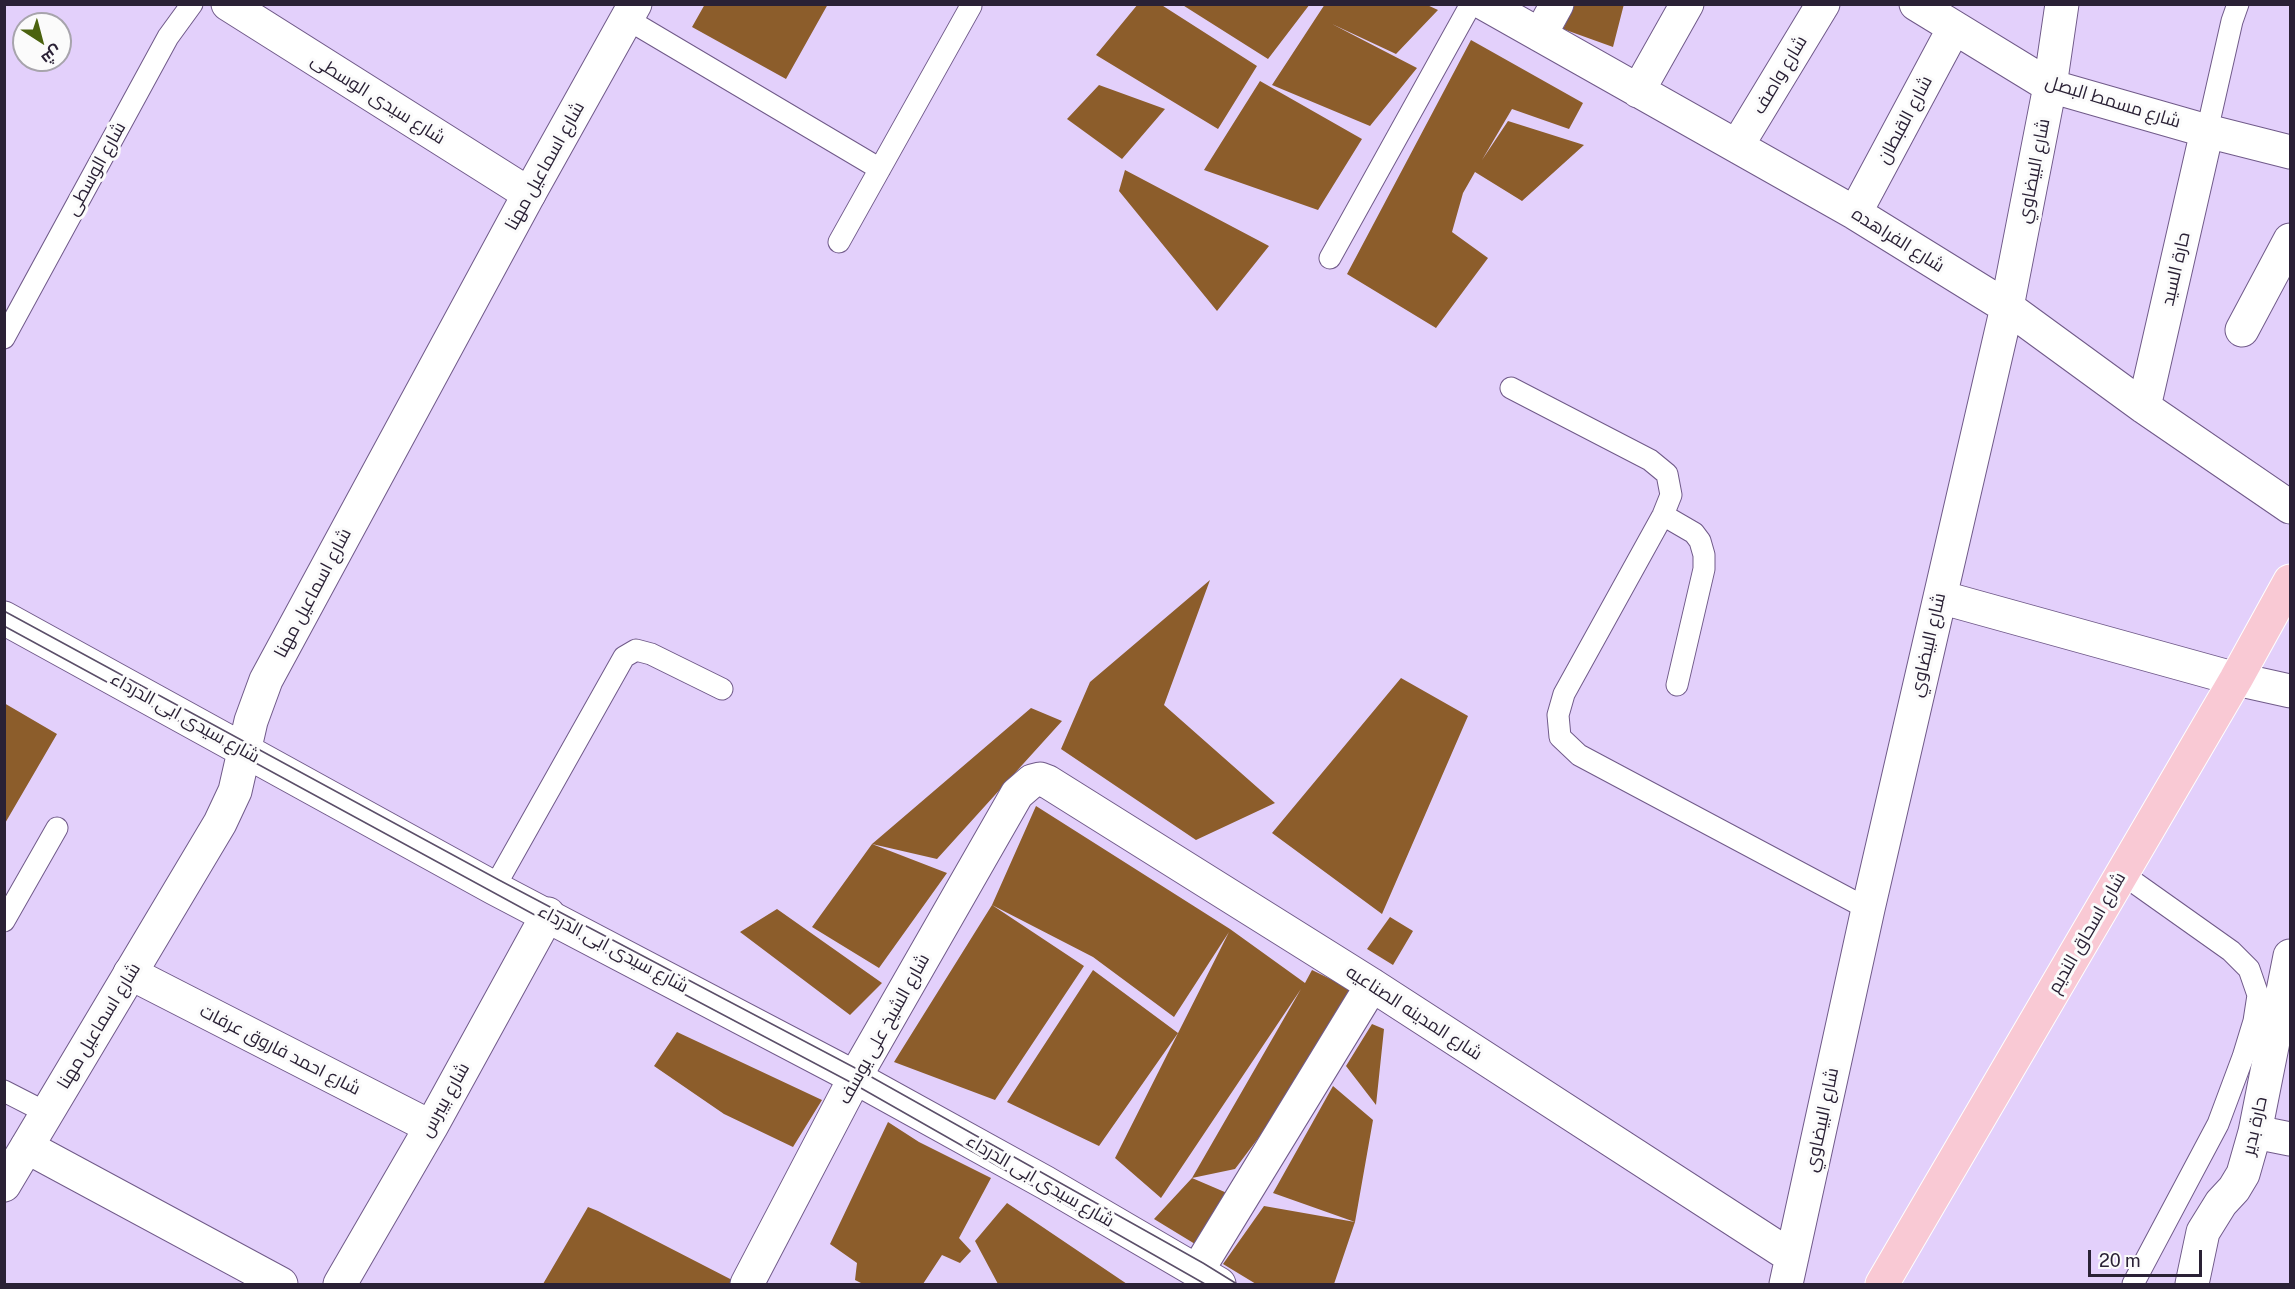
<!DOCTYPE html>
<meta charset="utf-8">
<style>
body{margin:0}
#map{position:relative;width:2295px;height:1289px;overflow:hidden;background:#e3d0fb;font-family:"Public Sans",Cairo,sans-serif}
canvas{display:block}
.frame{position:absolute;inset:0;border:6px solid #2a2135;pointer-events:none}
.north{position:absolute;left:12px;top:12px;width:60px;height:60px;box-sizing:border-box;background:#fbfbfb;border:2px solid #a7a4ac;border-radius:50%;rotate:144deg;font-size:16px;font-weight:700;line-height:24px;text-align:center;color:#2a2135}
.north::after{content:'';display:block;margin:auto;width:21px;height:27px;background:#4b620f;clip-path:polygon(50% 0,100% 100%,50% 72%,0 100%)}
.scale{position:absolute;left:2088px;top:1250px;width:114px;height:27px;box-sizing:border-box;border:3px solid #2a2135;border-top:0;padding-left:8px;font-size:18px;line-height:21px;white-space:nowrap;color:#2a2135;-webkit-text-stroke:4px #fbfbfb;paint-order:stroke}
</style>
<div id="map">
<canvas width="2295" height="1289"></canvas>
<div class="frame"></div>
<div class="north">ش</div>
<div class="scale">20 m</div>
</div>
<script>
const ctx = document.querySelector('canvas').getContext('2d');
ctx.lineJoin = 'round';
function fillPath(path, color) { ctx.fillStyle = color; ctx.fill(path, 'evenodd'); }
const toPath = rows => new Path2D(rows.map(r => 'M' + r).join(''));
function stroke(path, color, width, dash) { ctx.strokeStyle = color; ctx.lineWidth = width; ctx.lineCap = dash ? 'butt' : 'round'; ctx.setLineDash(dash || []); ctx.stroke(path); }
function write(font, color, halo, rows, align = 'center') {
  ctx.font = font + ' "Public Sans",Cairo,sans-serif'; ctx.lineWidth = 6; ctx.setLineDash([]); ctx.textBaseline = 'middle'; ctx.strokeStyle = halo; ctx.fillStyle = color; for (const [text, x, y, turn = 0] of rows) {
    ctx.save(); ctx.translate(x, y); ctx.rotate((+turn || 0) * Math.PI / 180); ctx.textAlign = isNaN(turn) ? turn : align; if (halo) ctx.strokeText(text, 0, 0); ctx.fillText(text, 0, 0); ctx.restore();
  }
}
const building = toPath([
 [705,4,828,4,786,79,692,27],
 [1138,4,1160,4,1257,66,1218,129,1096,55],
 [1181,4,1310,4,1268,59],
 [1325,4,1425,4,1438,10,1396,54,1332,24,1417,68,1370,126,1272,85],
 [1575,4,1624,4,1613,47,1563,29],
 [1471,40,1583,103,1569,129,1512,109,1482,160,1508,121,1584,145,1522,201,1475,172,1463,193,1452,232,1488,258,1436,328,1347,274],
 [1260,81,1362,139,1318,210,1204,170],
 [1099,85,1165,109,1122,159,1067,119],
 [1125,170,1269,246,1217,311,1119,191],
 [1210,580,1164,705,1275,803,1196,840,1061,749,1090,682],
 [1401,678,1468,716,1382,914,1272,833],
 [4,703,57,734,4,825],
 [1031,708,1062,721,937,859,872,844],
 [1036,806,1230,929,1305,983,1312,970,1365,996,1235,1169,1192,1178,1227,1193,1195,1244,1154,1219,1192,1178,1301,989,1161,1198,1115,1158,1229,932,1174,1017,1093,957,992,905],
 [872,844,947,873,879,968,812,927],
 [992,905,1084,966,995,1100,894,1062],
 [777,909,882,983,850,1015,740,932],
 [1390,917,1413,931,1393,965,1367,949],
 [1093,970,1178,1033,1099,1146,1007,1102],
 [1372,1024,1384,1029,1376,1105,1346,1066],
 [677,1032,822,1100,793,1147,724,1114,654,1066],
 [1333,1086,1373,1120,1355,1222,1273,1193],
 [888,1122,919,1142,991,1178,959,1238,971,1251,960,1263,942,1255,923,1284,863,1284,855,1280,857,1263,830,1244],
 [1007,1203,1127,1284,998,1284,975,1241],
 [1264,1206,1355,1222,1334,1284,1256,1284,1223,1264],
 [588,1207,598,1211,736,1282,734,1284,543,1284]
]);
const service = toPath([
 [627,19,880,169],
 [2207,131,2232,21,2238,4],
 [839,242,971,6],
 [1330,258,1471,4],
 [4,338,168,37,192,4],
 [1511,388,1650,460,1667,474,1671,495,1663,515,1564,694,1558,715,1560,737,1579,755,1868,909],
 [1663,515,1694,533,1700,541,1704,555,1704,569,1677,685],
 [2121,873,2231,951,2249,969,2258,995,2254,1021,2243,1057,2218,1124,2133,1284],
 [494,888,624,657,636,650,651,654,722,689],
 [4,921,57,828],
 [4,1091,47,1113]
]);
const minor = toPath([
 [228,4,529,194],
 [1485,4,1855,213,2007,307,2144,407,2290,507],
 [1916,4,2050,86,2207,131,2290,152],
 [1540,35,1557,4],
 [1638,91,1687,4],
 [1737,146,1823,4],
 [1855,213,1954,28],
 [2242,330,2290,240],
 [2144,407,2207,131],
 [1940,597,2236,679,2290,691],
 [130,973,431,1127],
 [2255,1132,2290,1139],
 [27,1147,281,1284],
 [1197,1271,1372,985],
 [340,1284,431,1127,548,914],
 [747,1284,859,1070,1017,794,1032,781,1040,779,1048,782,1372,985,1792,1257],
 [1786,1284,1868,909,2007,307,2050,86,2062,4],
 [2192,1284,2203,1232,2221,1203,2234,1189,2243,1174,2255,1132,2290,956]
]);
const secondary = toPath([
 [4,618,494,888,856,1078,1046,1183,1219,1284],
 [4,1185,220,823,235,791,251,721,266,680,529,194,635,4]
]);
const primary = toPath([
 [1882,1284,2236,679,2290,581]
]);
const tram = toPath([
 [4,611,499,880,859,1070,1203,1263,1237,1284],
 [4,626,544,920,852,1083,1205,1284]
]);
const streetNames = [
 ["شارع واصف",1780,75,-59],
 ["شارع سيدى الوسطى",378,99,32],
 ["شارع مسمط البصل",2113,102,17],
 ["شارع القبطان",1905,120,-62],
 ["شارع اسماعيل مهنا",545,166,-61],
 ["شارع الوسطى",96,169,-61],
 ["شارع البيضاوي",2034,171,-79],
 ["شارع الفراهده",1898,240,32],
 ["حارة السيد",2176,269,-77],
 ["شارع اسماعيل مهنا",313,593,-62],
 ["شارع البيضاوي",1928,645,-77],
 ["شارع سيدى ابى الدرداء",185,718,29],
 ["شارع اسحاق النديم",2087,933,-60],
 ["شارع سيدى ابى الدرداء",613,949,28],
 ["شارع المدينه الصناعيه",1414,1013,33],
 ["شارع اسماعيل مهنا",99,1026,-59],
 ["شارع الشيخ على يوسف",884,1029,-61],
 ["شارع احمد فاروق عرفات",280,1050,27],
 ["شارع بيبرس",445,1100,-61],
 ["شارع البيضاوي",1822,1120,-78],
 ["حارة بدير",2255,1126,-77],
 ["شارع سيدى ابى الدرداء",1040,1181,30]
];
fillPath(building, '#8c5d2b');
stroke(service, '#705a89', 23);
stroke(minor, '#705a89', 35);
stroke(secondary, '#705a89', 35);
stroke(primary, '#fff', 35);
stroke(service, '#fff', 21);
stroke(minor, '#fff', 33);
stroke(secondary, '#fff', 33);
stroke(primary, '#f9c9d4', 33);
stroke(tram, '#5b4f69', 1.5);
write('18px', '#2a2135', '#fbfbfb', streetNames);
</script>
